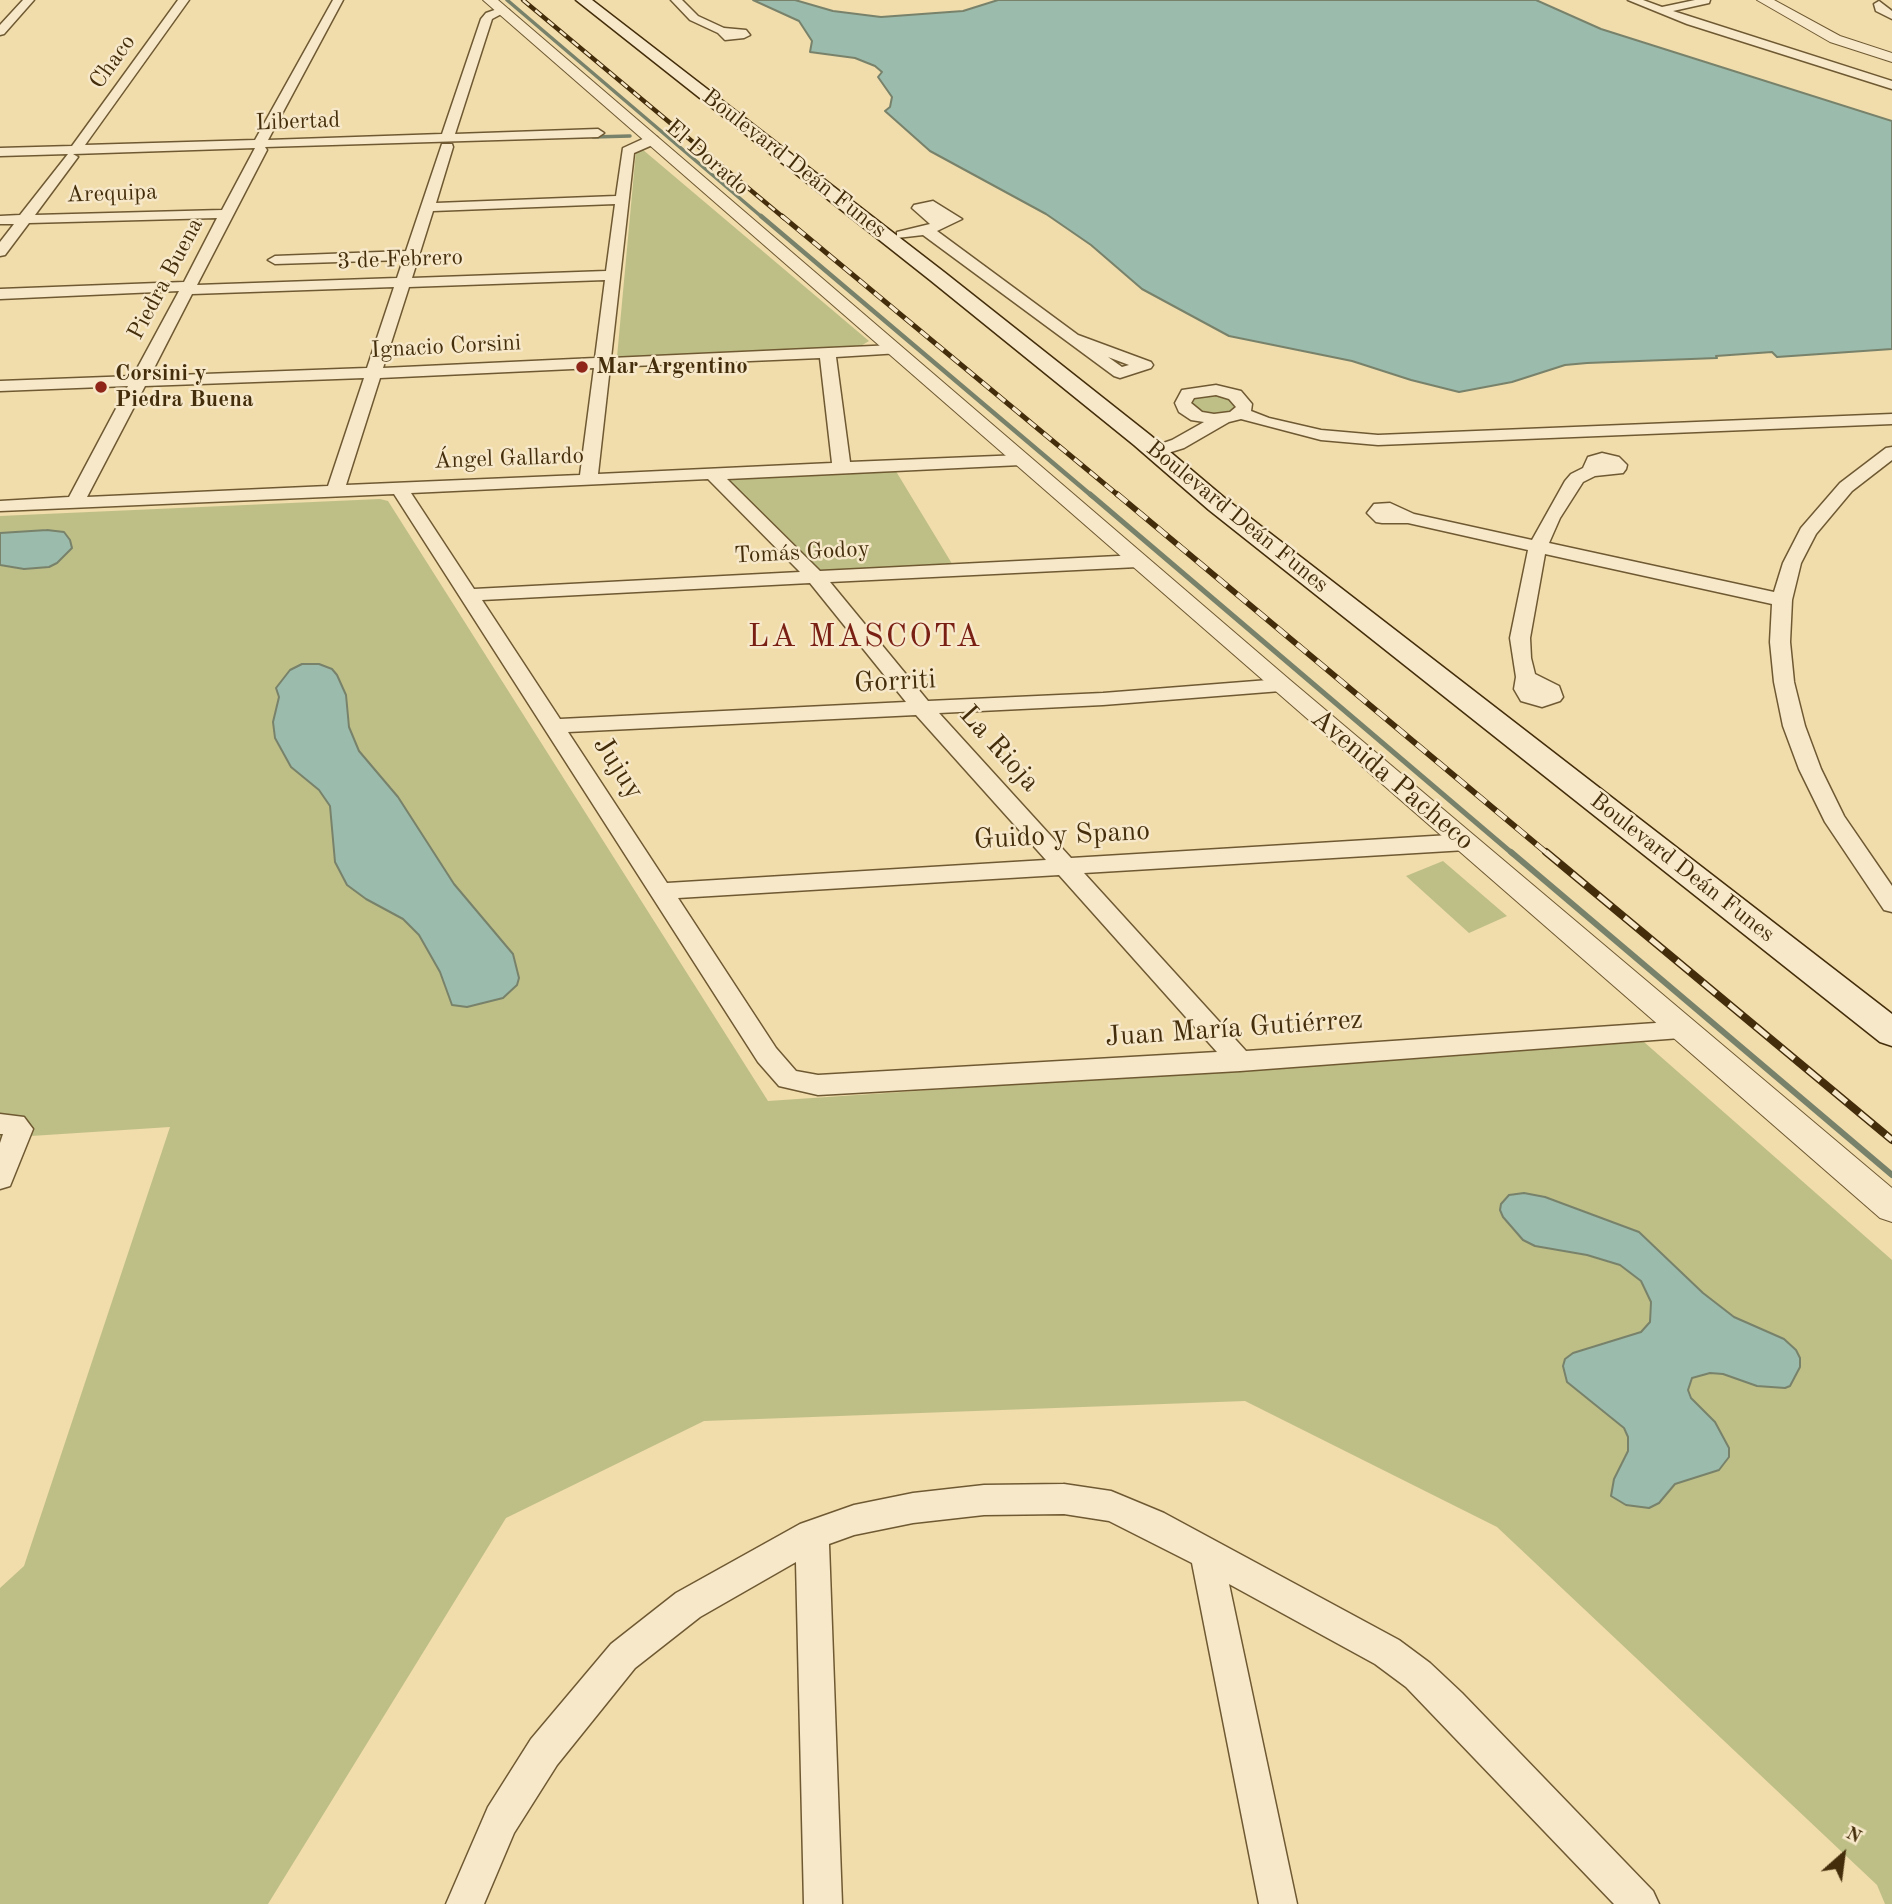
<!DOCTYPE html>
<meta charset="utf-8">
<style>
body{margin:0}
#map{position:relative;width:1892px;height:1904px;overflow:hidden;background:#f1dcac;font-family:"Old Standard TT",serif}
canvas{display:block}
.north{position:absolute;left:1808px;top:1820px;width:70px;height:70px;-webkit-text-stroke:5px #f6e8c9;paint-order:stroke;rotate:28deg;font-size:19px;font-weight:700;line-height:28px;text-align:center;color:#442d0a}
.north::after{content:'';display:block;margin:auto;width:24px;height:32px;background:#442d0a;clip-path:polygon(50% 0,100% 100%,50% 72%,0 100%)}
</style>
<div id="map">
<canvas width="1892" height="1904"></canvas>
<div class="north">N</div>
</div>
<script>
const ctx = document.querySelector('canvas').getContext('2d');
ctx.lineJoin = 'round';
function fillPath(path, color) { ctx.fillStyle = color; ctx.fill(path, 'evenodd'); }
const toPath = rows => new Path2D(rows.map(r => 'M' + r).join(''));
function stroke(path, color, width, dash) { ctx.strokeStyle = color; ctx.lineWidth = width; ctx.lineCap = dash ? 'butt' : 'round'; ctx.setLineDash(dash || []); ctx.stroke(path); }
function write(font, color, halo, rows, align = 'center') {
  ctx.font = font + ' "Old Standard TT",serif'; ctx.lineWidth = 5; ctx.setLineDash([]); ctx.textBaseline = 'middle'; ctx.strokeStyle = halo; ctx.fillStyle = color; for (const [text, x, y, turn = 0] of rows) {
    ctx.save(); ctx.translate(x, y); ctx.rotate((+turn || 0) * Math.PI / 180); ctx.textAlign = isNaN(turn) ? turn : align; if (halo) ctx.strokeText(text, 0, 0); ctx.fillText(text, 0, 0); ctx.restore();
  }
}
const green = toPath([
 [642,149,869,341,859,347,617,357,636,151],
 [1220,394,1237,402,1235,413,1206,416,1190,403,1197,396],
 [894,468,954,567,818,575,724,478],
 [380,499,388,501,768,1101,1644,1042,1892,1260,1892,1904,1885,1904,1877,1885,1497,1527,1245,1401,704,1421,506,1518,268,1904,0,1904,0,1588,24,1566,170,1127,0,1138,0,516],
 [1443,861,1507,916,1469,933,1406,876]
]);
const water = toPath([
 [753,0,795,0,833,11,881,17,963,11,998,0,1536,0,1601,29,1892,121,1892,349,1777,357,1772,352,1716,356,1717,358,1587,363,1565,365,1512,382,1459,392,1411,380,1352,361,1229,336,1142,289,1091,245,1046,214,930,151,885,111,890,107,892,97,878,77,882,72,875,66,855,58,810,52,812,41,799,21,753,0],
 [47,530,64,532,70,540,72,548,57,563,49,567,24,569,0,565,0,533,47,530],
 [302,664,319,664,332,669,337,675,346,695,349,727,359,751,398,797,454,884,513,954,519,978,517,985,503,998,467,1007,452,1005,440,972,419,935,403,919,366,899,347,885,335,862,330,806,319,790,291,767,275,738,273,722,279,697,276,688,290,670,302,664],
 [1524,1193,1545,1197,1639,1232,1703,1293,1734,1317,1784,1339,1796,1350,1800,1358,1800,1367,1790,1386,1785,1388,1757,1386,1723,1374,1710,1373,1692,1378,1688,1390,1691,1398,1715,1422,1729,1448,1729,1457,1719,1470,1675,1484,1659,1503,1649,1508,1626,1505,1611,1496,1614,1479,1628,1451,1628,1437,1624,1428,1567,1382,1563,1366,1565,1359,1573,1353,1641,1332,1650,1322,1651,1302,1641,1281,1620,1265,1587,1255,1535,1246,1523,1240,1503,1217,1500,1210,1501,1204,1509,1195,1524,1193]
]);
const streamFar3 = toPath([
 [507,0,763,218],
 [593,137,630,136]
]);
const streamFar2 = toPath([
 [761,216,1092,496]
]);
const streamFar1 = toPath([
 [1090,494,1513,854]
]);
const stream = toPath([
 [1511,852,1892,1175]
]);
const minor = toPath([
 [23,0,34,0,4,34,0,35,0,25,23,0],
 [178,0,189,0,85,145,255,140,333,0,343,0,268,140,442,134,481,19,486,13,503,7,509,10,492,19,455,134,598,129,604,133,598,137,265,147,267,150,197,285,397,278,403,260,275,264,268,260,275,256,406,251,442,144,452,144,453,147,436,203,616,196,623,148,647,137,657,137,657,143,634,153,611,358,894,345,902,350,900,353,836,357,850,462,1021,455,1030,460,1021,465,727,479,820,571,1138,555,1147,561,1138,567,830,582,928,701,1103,693,1281,679,1288,681,1291,685,1288,689,1281,691,1103,705,939,713,1071,858,1466,834,1474,837,1477,842,1474,847,1466,850,1084,873,1246,1051,1685,1021,1694,1023,1698,1030,1694,1037,1240,1071,818,1095,779,1086,758,1062,394,494,0,511,0,501,69,497,128,386,0,391,0,381,133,376,179,291,0,299,0,289,184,282,217,218,29,223,5,255,0,256,0,242,14,224,0,224,0,216,20,215,68,154,0,156,0,148,72,146,178,0],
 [255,148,222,210,35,215,78,157,73,154,255,148],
 [615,204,606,271,412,278,433,211,615,204],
 [605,280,595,358,383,368,409,287,605,280],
 [394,287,367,368,150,376,192,294,394,287],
 [820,358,832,463,598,474,610,367,820,358],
 [594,368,580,475,346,485,380,378,594,368],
 [364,378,328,486,87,497,145,386,364,378],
 [708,479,800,572,474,589,411,493,708,479],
 [810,583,906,702,560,719,482,600,810,583],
 [916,715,1046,860,667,883,568,732,916,715],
 [1059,875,1217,1052,818,1075,796,1071,776,1048,678,898,1059,875],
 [671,0,682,0,698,16,724,28,746,30,750,35,744,38,725,40,718,33,690,20,671,0],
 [1628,0,1643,0,1662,7,1695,0,1710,0,1709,3,1673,11,1892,81,1892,89,1687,24,1628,0],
 [1879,1,1892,11,1892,19,1876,11,1874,4,1879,1],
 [933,201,962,219,937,231,1078,335,1151,362,1153,365,1151,368,1120,378,1114,376,923,235,897,238,897,232,930,224,912,208,914,205,933,201],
 [1108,357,1129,365,1122,367,1108,357],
 [1216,385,1241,391,1252,404,1251,411,1269,418,1321,430,1378,435,1892,414,1892,424,1378,445,1321,440,1241,419,1229,422,1184,448,1155,457,1149,456,1146,452,1149,448,1172,440,1204,422,1191,420,1179,412,1175,403,1182,390,1216,385],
 [1216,395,1229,399,1236,407,1230,412,1214,414,1202,412,1191,403,1194,398,1216,395],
 [1892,447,1892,460,1852,491,1816,534,1801,563,1792,600,1790,642,1794,682,1805,726,1821,769,1844,816,1892,886,1892,912,1884,910,1825,822,1799,769,1783,726,1774,682,1770,642,1772,604,1545,554,1530,638,1531,658,1535,674,1559,686,1563,697,1560,701,1542,707,1521,701,1514,689,1516,677,1510,638,1528,550,1408,523,1382,523,1376,522,1367,513,1374,504,1390,503,1414,514,1532,540,1565,481,1571,474,1583,468,1588,457,1602,453,1619,457,1627,465,1626,469,1623,473,1595,476,1583,482,1560,518,1549,543,1774,592,1783,563,1801,528,1840,483,1886,448,1892,447],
 [0,1114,24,1117,33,1129,10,1186,0,1189,0,1143,3,1134,0,1134,0,1114],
 [1064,1484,1111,1491,1164,1513,1399,1640,1430,1663,1462,1693,1653,1891,1659,1904,1614,1904,1406,1687,1375,1664,1229,1584,1297,1904,1259,1904,1192,1563,1109,1521,1064,1514,984,1515,913,1523,854,1535,829,1544,842,1904,804,1904,796,1562,700,1617,635,1668,557,1765,514,1833,484,1904,446,1904,488,1807,531,1739,611,1644,676,1593,800,1524,854,1505,913,1493,984,1485,1064,1484]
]);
const tertiary = toPath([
 [483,0,498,0,1290,680,1892,1188,1892,1222,1880,1218,483,0],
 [1757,0,1774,0,1840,36,1892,53,1892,62,1830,42,1757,0]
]);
const secondary = toPath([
 [576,0,592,0,944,272,1150,435,1227,500,1892,1014,1892,1046,1880,1042,1209,510,1134,445,930,280,576,0]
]);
const railFar3 = toPath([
 [523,0,784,218]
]);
const railFar2 = toPath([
 [782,216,1119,496]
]);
const railFar1 = toPath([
 [1117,494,1548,854]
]);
const rail = toPath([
 [1546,852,1892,1140]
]);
const markers = [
 [582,367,7,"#8f2418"],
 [101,387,7,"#8f2418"]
];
const farStreetnames = [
 ["Chaco",113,62,-54],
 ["Libertad",298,122,-2],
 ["El Dorado",707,158,41],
 ["Boulevard Deán Funes",794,164,38],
 ["Arequipa",112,194,-2],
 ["3 de Febrero",400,260,-2],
 ["Piedra Buena",166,279,-62],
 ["Ignacio Corsini",446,347,-3],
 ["Ángel Gallardo",509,459,-2],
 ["Boulevard Deán Funes",1237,517,39],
 ["Tomás Godoy",802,553,-3],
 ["Boulevard Deán Funes",1682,868,38]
];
const farPoinames = [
 ["Mar Argentino",596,367],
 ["Corsini y",115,374],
 ["Piedra Buena",115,400]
];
const streetNames = [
 ["Gorriti",895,682,-3],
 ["La Rioja",999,749,48],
 ["Jujuy",618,768,57],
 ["Avenida Pacheco",1392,780,40],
 ["Guido y Spano",1062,836,-3],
 ["Juan María Gutiérrez",1234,1029,-4]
];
const quarterNames = [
 ["LA MASCOTA",865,638]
];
fillPath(green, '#bebf86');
fillPath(water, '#9bbbac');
stroke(water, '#78826b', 2);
stroke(streamFar3, '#78826b', 3.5);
stroke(streamFar2, '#78826b', 4.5);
stroke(streamFar1, '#78826b', 5);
stroke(stream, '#78826b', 6);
stroke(minor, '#6f5932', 3);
stroke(tertiary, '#6f5932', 2);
stroke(secondary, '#442d0a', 3);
fillPath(minor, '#f6e8c9');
fillPath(tertiary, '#f6e8c9');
fillPath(secondary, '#f6e8c9');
stroke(railFar3, '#442d0a', 4.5);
stroke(railFar2, '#442d0a', 5);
stroke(railFar1, '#442d0a', 6);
stroke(rail, '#442d0a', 8);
stroke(railFar3, '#f6e8c9', 2.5, [8]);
stroke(railFar2, '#f6e8c9', 3.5, [10]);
stroke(railFar1, '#f6e8c9', 4.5, [13]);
stroke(rail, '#f6e8c9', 5, [17]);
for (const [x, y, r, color] of markers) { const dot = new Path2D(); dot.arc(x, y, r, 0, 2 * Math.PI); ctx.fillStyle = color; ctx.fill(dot); stroke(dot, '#f6e8c9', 2.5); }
write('23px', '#442d0a', '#f6e8c9', farStreetnames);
write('bold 23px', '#442d0a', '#f6e8c9', farPoinames, 'left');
write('28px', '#442d0a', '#f6e8c9', streetNames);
ctx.letterSpacing = '2px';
write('32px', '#7a1f14', '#f6e8c9', quarterNames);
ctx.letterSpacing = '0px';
</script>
